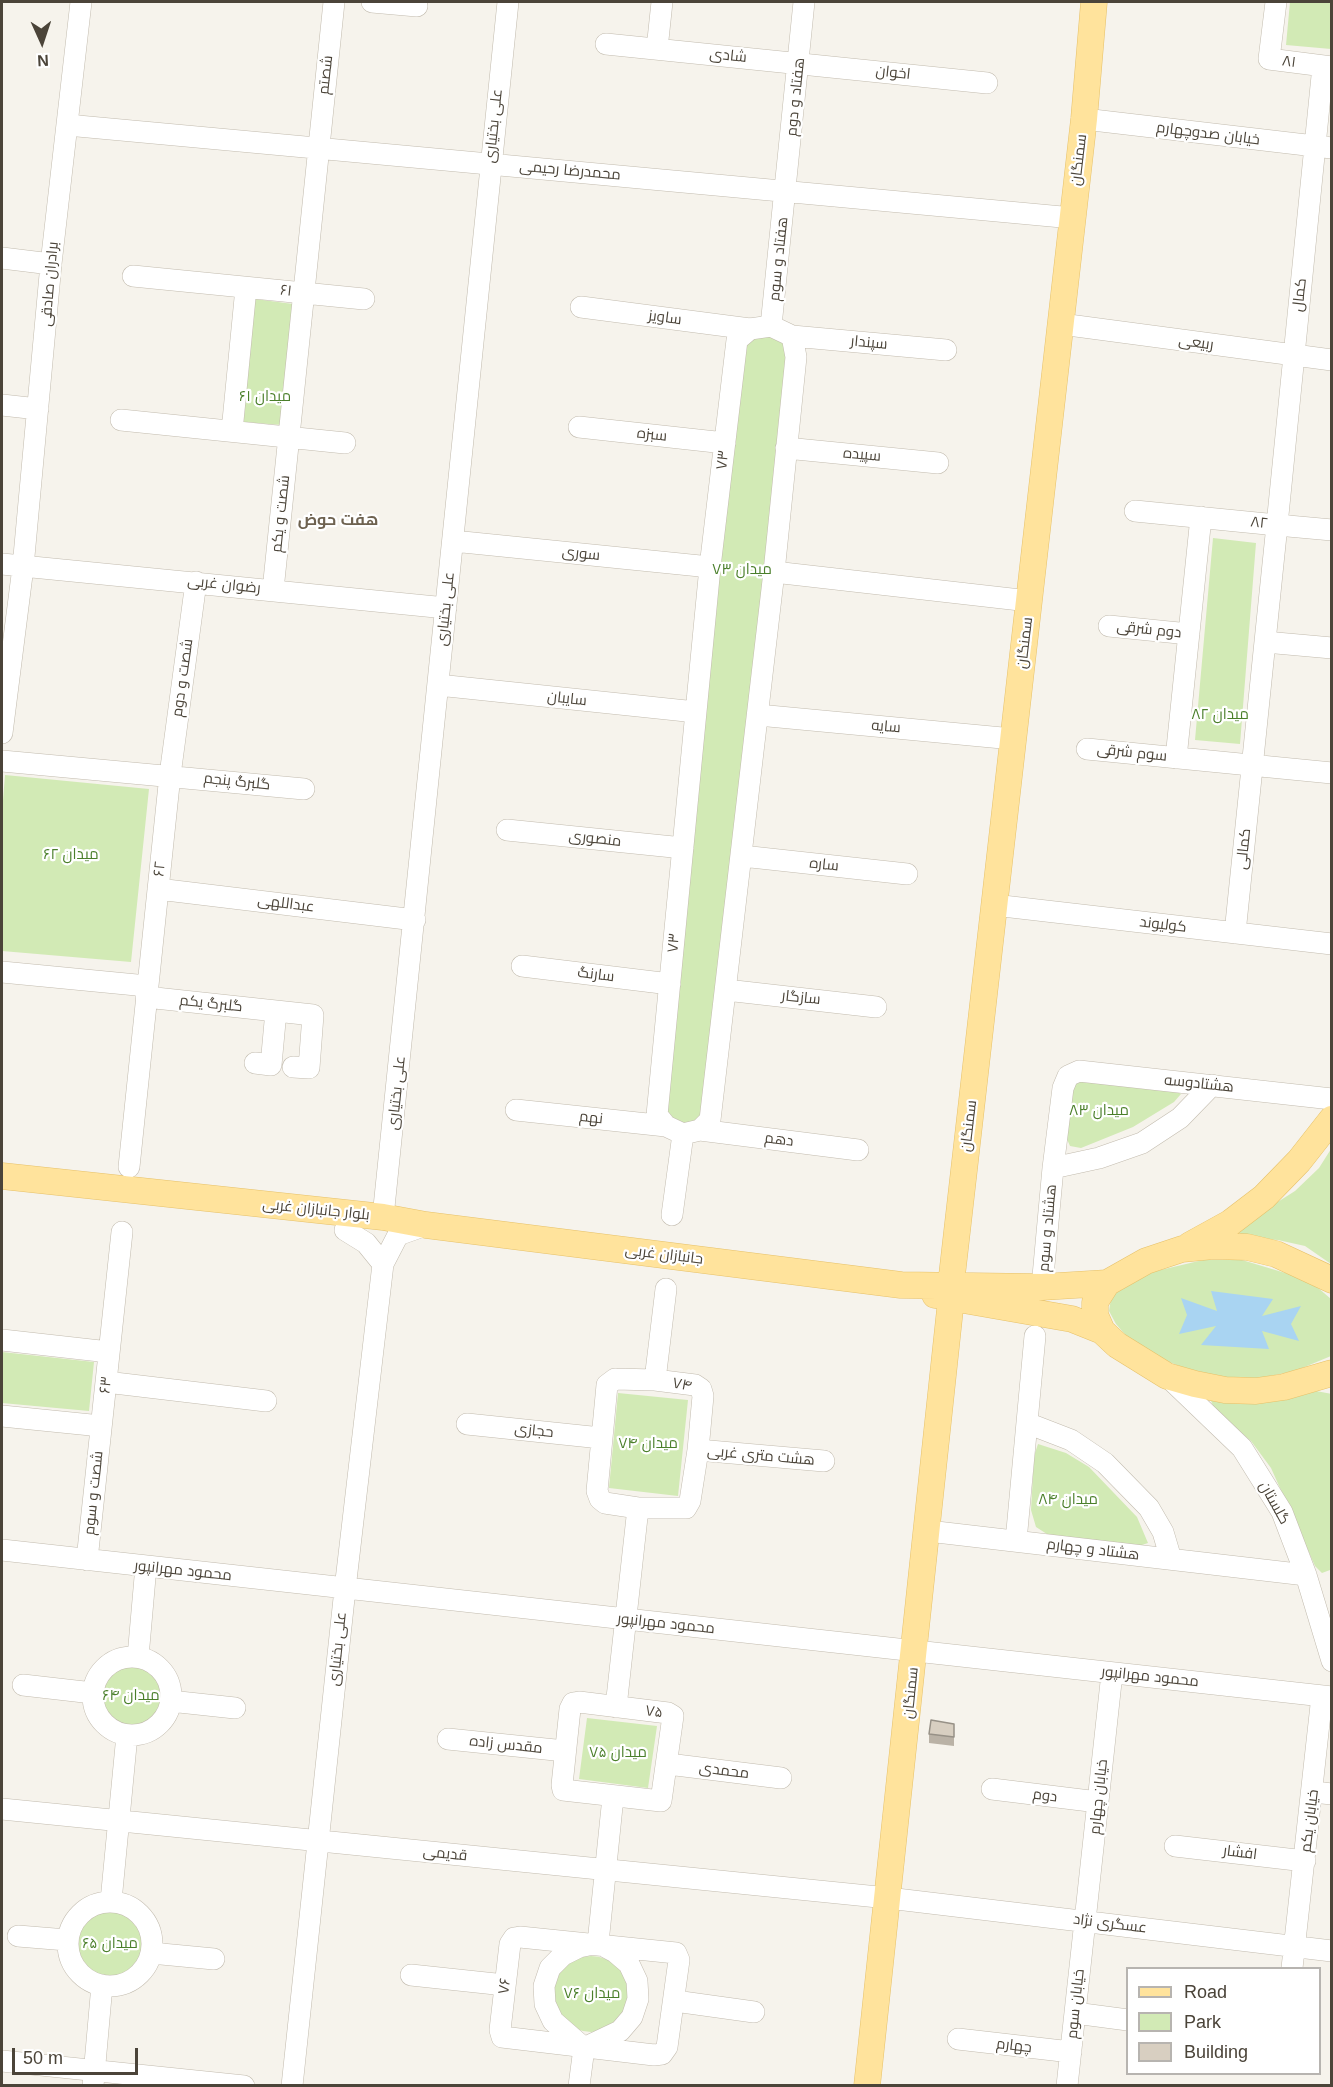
<!DOCTYPE html>
<meta charset="utf-8">
<style>
body{margin:0}
#map{position:relative;width:1333px;height:2087px;overflow:hidden;background:#f6f3ec;font-family:Arial,sans-serif}
canvas{display:block}
.frame{position:absolute;inset:0;border:3px solid #4b4439;pointer-events:none}
.legend{position:absolute;left:1126px;top:1967px;width:195px;height:108px;box-sizing:border-box;background:#fff;border:2px solid #b7b4b0;margin:0;padding:8px 10px;list-style:none;font-size:18px;color:#4b4439}
.legend li{display:flex;align-items:center;gap:12px;height:30px}
.legend b{width:30px;border:2px solid #b7b4b0}
.north{position:absolute;left:12px;top:12px;width:60px;height:60px;-webkit-text-stroke:4px #fff;paint-order:stroke;rotate:177deg;font-size:16px;font-weight:700;line-height:24px;text-align:center;color:#4b4439}
.north::after{content:'';display:block;margin:auto;width:21px;height:27px;background:#4b4439;clip-path:polygon(50% 0,100% 100%,50% 72%,0 100%)}
.scale{position:absolute;left:12px;top:2048px;width:126px;height:27px;box-sizing:border-box;border:3px solid #4b4439;border-top:0;padding-left:8px;font-size:18px;line-height:21px;white-space:nowrap;color:#4b4439;-webkit-text-stroke:4px #fff;paint-order:stroke}
</style>
<div id="map">
<canvas width="1333" height="2087"></canvas>
<div class="frame"></div>
<ul class="legend">
<li><b style="height:8px;background:#ffe39c"></b>Road</li>
<li><b style="height:16px;background:#d2eab5"></b>Park</li>
<li><b style="height:16px;background:#d8cfc1"></b>Building</li>
</ul>
<div class="north">N</div>
<div class="scale">50 m</div>
</div>
<script>
const ctx = document.querySelector('canvas').getContext('2d');
ctx.lineJoin = 'round';
function fillPath(path, color) { ctx.fillStyle = color; ctx.fill(path, 'evenodd'); }
const toPath = rows => new Path2D(rows.map(r => 'M' + r).join(''));
function stroke(path, color, width, dash) { ctx.strokeStyle = color; ctx.lineWidth = width; ctx.lineCap = dash ? 'butt' : 'round'; ctx.setLineDash(dash || []); ctx.stroke(path); }
function write(font, color, halo, rows, align = 'center') {
  ctx.font = font + ' Arial,Cairo,sans-serif'; ctx.lineWidth = 4.5; ctx.setLineDash([]); ctx.textBaseline = 'middle'; ctx.strokeStyle = halo; ctx.fillStyle = color; for (const [text, x, y, turn = 0] of rows) {
    ctx.save(); ctx.translate(x, y); ctx.rotate((+turn || 0) * Math.PI / 180); ctx.textAlign = isNaN(turn) ? turn : align; if (halo) ctx.strokeText(text, 0, 0); ctx.fillText(text, 0, 0); ctx.restore();
  }
}
const green = toPath([
 [1290,2,1331,2,1331,49,1286,45],
 [255,299,293,304,282,425,243,422],
 [751,329,792,336,710,1120,666,1126,737,340],
 [1213,538,1256,543,1240,744,1195,740],
 [5,775,149,789,131,962,2,951,2,813],
 [1076,1081,1172,1089,1181,1094,1174,1102,1133,1127,1081,1148,1070,1146,1066,1137,1072,1089],
 [1331,1149,1331,1264,1305,1246,1278,1240,1250,1238,1239,1233,1243,1224,1295,1191,1319,1168],
 [1203,1260,1242,1260,1292,1275,1317,1287,1331,1299,1331,1356,1295,1371,1260,1378,1233,1379,1199,1374,1152,1355,1129,1339,1116,1324,1109,1311,1111,1298,1119,1287,1152,1272],
 [2,1352,94,1362,89,1411,2,1403],
 [1316,1391,1332,1394,1332,1556,1330,1570,1322,1573,1315,1566,1271,1468,1251,1441,1216,1412,1211,1401,1286,1399],
 [618,1393,688,1400,678,1496,609,1488],
 [1038,1444,1066,1453,1089,1467,1137,1517,1148,1543,1136,1547,1050,1536,1036,1527,1031,1510,1034,1456],
 '97 1696a34 34 0 1 1 68 0a34 34 0 1 1-68 0Z',
 [587,1718,657,1726,648,1788,579,1779],
 '72 1944a38 38 0 1 1 76 0a38 38 0 1 1-76 0Z',
 '553 1994a38 38 0 1 1 76 0a38 38 0 1 1-76 0Z'
]);
const water = toPath([
 [1211,1291,1273,1299,1262,1316,1301,1306,1291,1324,1299,1341,1262,1331,1269,1349,1201,1345,1216,1326,1179,1334,1187,1315,1181,1298,1217,1311]
]);
const minor = toPath([
 [372,2,417,6],
 [1276,2,1269,59,1332,67],
 [606,44,987,83],
 [657,49,662,2],
 [1323,66,1277,525,1332,530],
 [1084,119,1332,148],
 [67,125,1073,218],
 [2,258,51,264],
 [133,276,364,299],
 [581,307,750,329],
 [1061,324,1332,360],
 [771,326,792,336,796,357,774,572,710,1120,700,1130,683,1134,666,1126,657,1115,710,567,737,340,750,329,771,326],
 [771,326,804,2],
 [792,336,946,350],
 [2,405,38,409],
 [121,420,345,443],
 [579,427,725,443],
 [232,431,246,288],
 [786,448,938,463],
 [1135,511,1277,525,1235,933],
 [453,541,710,567],
 [2,564,446,608],
 [774,572,1029,601],
 [273,590,334,2],
 [1109,626,1189,634],
 [1265,642,1332,648],
 [438,685,696,712],
 [758,715,1013,739],
 [2,733,23,567,51,264,81,2],
 [1087,749,1332,773],
 [1176,758,1201,517],
 [2,761,304,789],
 [507,830,683,848],
 [742,856,907,874],
 [158,889,415,920],
 [994,905,1332,944],
 [522,966,670,984],
 [2,972,147,986],
 [726,990,876,1007],
 [146,997,313,1015,309,1068,293,1067],
 [255,1063,271,1065,276,1011],
 [516,1110,666,1126],
 [700,1130,858,1150],
 [129,1167,170,775,196,582],
 [1053,1168,1099,1158,1142,1143,1180,1118,1212,1085],
 [672,1215,683,1134],
 [383,1217,508,2],
 [345,1230,366,1243,383,1264],
 [1042,1287,1053,1168,1063,1088,1068,1076,1079,1071,1332,1099],
 [2,1340,109,1352],
 [1167,1376,1242,1448,1282,1512,1306,1575,1332,1661],
 [615,1379,655,1380,695,1385,701,1389,703,1396,698,1450,690,1501,686,1508,638,1508,605,1503,600,1499,597,1491,607,1385,615,1379],
 [655,1380,666,1289],
 [106,1382,266,1401],
 [2,1416,101,1426],
 [1027,1423,1071,1440,1105,1463,1149,1508,1163,1532,1171,1559],
 [467,1424,601,1438],
 [698,1450,824,1461],
 [928,1531,1306,1575],
 [1016,1541,1035,1336],
 [2,1550,1332,1697],
 [87,1560,122,1232],
 [138,1657,146,1566],
 '93 1696a39 39 0 1 1 78 0a39 39 0 1 1-78 0Z',
 [23,1685,93,1693],
 [170,1701,235,1708],
 [579,1702,668,1713,673,1716,661,1801,563,1790,562,1785,570,1709,573,1703,579,1702],
 [616,1707,638,1508],
 [448,1739,565,1751],
 [668,1764,781,1778],
 [992,1789,1098,1802],
 [1313,1792,1332,1794],
 [2,1809,888,1898,1332,1951],
 [1175,1846,1305,1861],
 [111,1901,127,1735],
 '68 1944a42 42 0 1 1 84 0a42 42 0 1 1-84 0Z',
 [18,1936,67,1940],
 [520,1937,676,1953,679,1960,667,2047,662,2054,654,2055,502,2037,500,2030,510,1944,514,1938,520,1937],
 [598,1943,615,1952,629,1964,637,1981,638,1999,632,2017,620,2031,584,2048,553,2021,545,2004,544,1986,550,1968,563,1955,579,1947,598,1943],
 [598,1943,613,1797],
 [151,1953,214,1959],
 [1292,1968,1322,1696],
 [411,1975,505,1985],
 [675,2001,754,2012],
 [1075,2013,1128,2020],
 [958,2039,1071,2052],
 [2,2061,244,2086],
 [93,2086,102,1985],
 [292,2086,345,1589,383,1264,398,1235,426,1225],
 [579,2086,584,2048],
 [1067,2086,1112,1673]
]);
const major = toPath([
 [2,1176,383,1217,426,1225,901,1285,1042,1287,1107,1283],
 [1190,1245,1230,1223,1264,1197,1299,1161,1332,1119],
 [1332,1280,1276,1254,1247,1247,1213,1246,1182,1249,1146,1261,1107,1283,1095,1302,1095,1315,1102,1331,1117,1345,1167,1376,1195,1384,1225,1390,1256,1391,1284,1387,1332,1373],
 [951,1284,1084,119,1094,2],
 [935,1295,1072,1319,1102,1331],
 [867,2086,951,1300]
]);
const wall = toPath([
 [954,1724,954,1746,929,1743,929,1734]
]);
const building = toPath([
 [931,1720,954,1724,954,1737,929,1734,931,1720]
]);
const streetNames = [
 ["شادی",728,56,6],
 ["۸۱",1289,62,7],
 ["اخوان",893,73,6],
 ["شصتم",326,75,-84],
 ["هفتاد و دوم",796,97,-84],
 ["علی بختیاری",494,126,-84],
 ["خیابان صدوچهارم",1208,134,7],
 ["سمنگان",1079,160,-83],
 ["محمدرضا رحیمی",570,171,5],
 ["هفتاد و سوم",779,259,-84],
 ["برادران صادقی",50,284,-85],
 ["۶۱",286,291,6],
 ["کمال",1300,295,-84],
 ["ساویز",665,318,7],
 ["سپندار",869,343,5],
 ["ربیعی",1196,343,8],
 ["سبزه",652,435,6],
 ["سپیده",862,455,5],
 ["۷۳",723,460,-83],
 ["شصت و یکم",281,514,-84],
 ["۸۲",1259,523,6],
 ["سوری",581,554,6],
 ["رضوان غربی",224,585,6],
 ["علی بختیاری",446,609,-84],
 ["دوم شرقی",1149,630,6],
 ["سمنگان",1025,643,-83],
 ["شصت و دوم",183,678,-82],
 ["سایبان",567,699,6],
 ["سایه",886,727,5],
 ["سوم شرقی",1132,753,6],
 ["گلبرگ پنجم",237,782,6],
 ["منصوری",595,839,6],
 ["کمالی",1244,849,-84],
 ["ساره",824,865,6],
 ["۶۲",160,869,-84],
 ["عبداللهی",286,904,7],
 ["کولیوند",1163,925,7],
 ["۷۳",674,943,-85],
 ["سارنگ",596,975,7],
 ["سازگار",801,998,6],
 ["گلبرگ یکم",211,1004,6],
 ["هشتادوسه",1199,1084,6],
 ["علی بختیاری",397,1093,-84],
 ["نهم",591,1118,6],
 ["سمنگان",969,1126,-83],
 ["دهم",779,1140,7],
 ["بلوار جانبازان غربی",316,1210,6],
 ["هشتاد و سوم",1048,1228,-85],
 ["جانبازان غربی",664,1255,7],
 ["۶۳",106,1385,-84],
 ["۷۴",682,1385,11],
 ["حجازی",534,1431,6],
 ["هشت متری غربی",761,1456,5],
 ["شصت و سوم",94,1493,-84],
 ["گلستان",1274,1503,61],
 ["هشتاد و چهارم",1093,1550,7],
 ["محمود مهرانپور",183,1571,6],
 ["محمود مهرانپور",666,1624,6],
 ["علی بختیاری",338,1649,-84],
 ["محمود مهرانپور",1150,1677,6],
 ["سمنگان",911,1693,-84],
 ["۷۵",654,1712,8],
 ["مقدس زاده",506,1745,6],
 ["محمدی",724,1771,7],
 ["دوم",1045,1796,7],
 ["خیابان چهارم",1099,1797,-84],
 ["خیابان یکم",1310,1821,-83],
 ["افشار",1240,1853,7],
 ["قدیمی",445,1854,6],
 ["عسگری نژاد",1110,1924,7],
 ["۷۶",505,1986,-83],
 ["خیابان سوم",1076,2004,-84],
 ["چهارم",1014,2046,7]
];
const parkNames = [
 ["میدان ۶۱",265,397],
 ["میدان ۷۳",742,570],
 ["میدان ۸۲",1220,715],
 ["میدان ۶۲",71,855],
 ["میدان ۸۳",1099,1111],
 ["میدان ۷۴",648,1444],
 ["میدان ۸۴",1068,1500],
 ["میدان ۶۴",131,1696],
 ["میدان ۷۵",618,1753],
 ["میدان ۶۵",110,1944],
 ["میدان ۷۶",592,1994]
];
const neighbourhoodNames = [
 ["هفت حوض",338,521]
];
fillPath(green, '#d2eab5');
fillPath(water, '#a9d4f2');
stroke(minor, '#c2bbae', 22);
stroke(major, '#e6c16a', 27);
stroke(minor, '#fff', 21);
stroke(major, '#ffe39c', 26);
fillPath(wall, '#bab2a6');
fillPath(building, '#d8cfc1');
stroke(building, '#979187', 1.5);
write('15px', '#4b4439', '#fff', streetNames);
write('15px', '#4a7f2a', '#fff', parkNames);
write('bold 16px', '#6e6250', '#fff', neighbourhoodNames);
</script>
